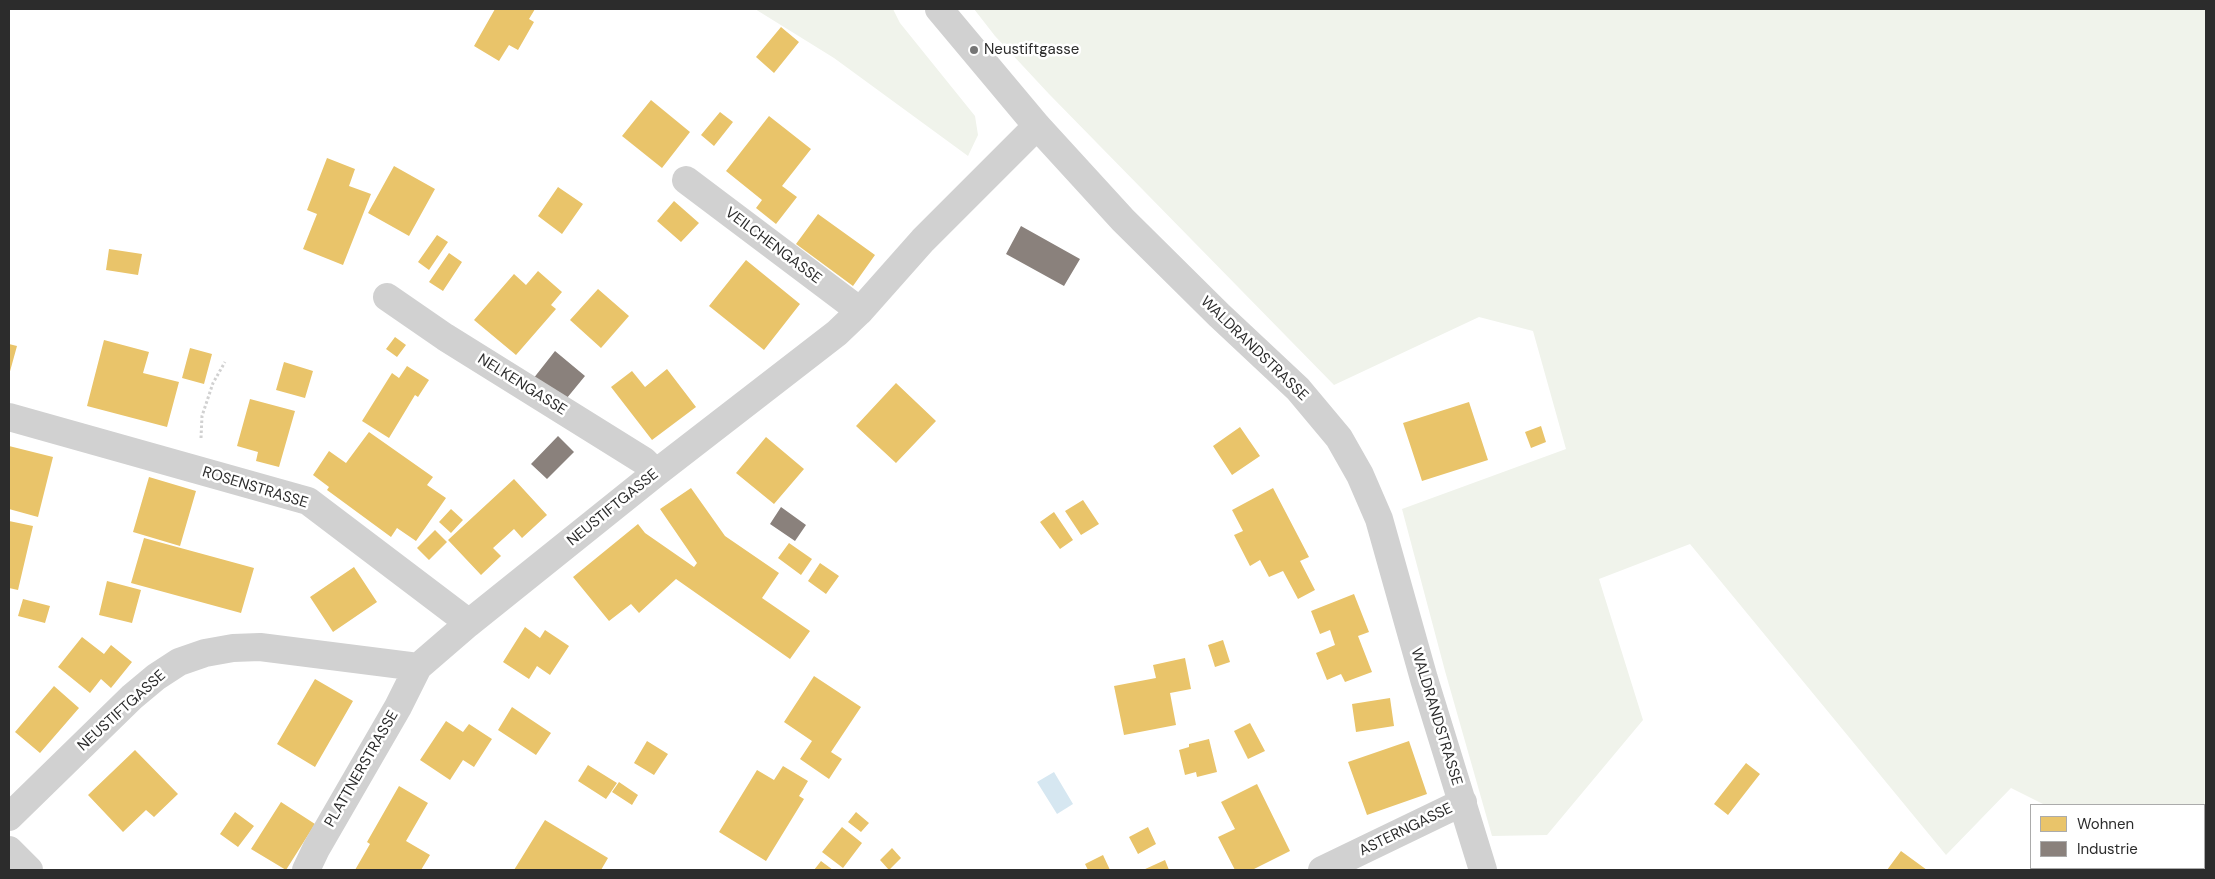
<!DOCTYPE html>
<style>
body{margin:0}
#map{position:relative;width:2215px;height:879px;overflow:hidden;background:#fff;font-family:"DM Sans",sans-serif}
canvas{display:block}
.frame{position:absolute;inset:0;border:10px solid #2c2c2c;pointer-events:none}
.legend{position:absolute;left:2030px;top:804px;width:175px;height:65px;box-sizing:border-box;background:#fff;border:1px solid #ababab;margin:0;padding:6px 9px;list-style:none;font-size:15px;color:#2c2c2c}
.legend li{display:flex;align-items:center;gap:10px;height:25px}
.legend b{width:25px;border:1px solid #ababab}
</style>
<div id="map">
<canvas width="2215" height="879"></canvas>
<div class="frame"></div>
<ul class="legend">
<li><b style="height:14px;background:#e9c46a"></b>Wohnen</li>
<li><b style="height:14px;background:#8a817c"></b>Industrie</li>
</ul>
</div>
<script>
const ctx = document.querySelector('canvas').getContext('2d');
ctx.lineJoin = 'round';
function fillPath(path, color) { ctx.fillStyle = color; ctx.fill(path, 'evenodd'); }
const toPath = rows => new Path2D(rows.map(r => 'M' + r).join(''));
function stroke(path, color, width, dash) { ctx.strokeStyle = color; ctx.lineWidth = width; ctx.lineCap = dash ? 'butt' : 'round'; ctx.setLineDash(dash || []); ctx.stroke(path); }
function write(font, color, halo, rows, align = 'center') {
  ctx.font = font + ' "DM Sans",sans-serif'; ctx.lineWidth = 5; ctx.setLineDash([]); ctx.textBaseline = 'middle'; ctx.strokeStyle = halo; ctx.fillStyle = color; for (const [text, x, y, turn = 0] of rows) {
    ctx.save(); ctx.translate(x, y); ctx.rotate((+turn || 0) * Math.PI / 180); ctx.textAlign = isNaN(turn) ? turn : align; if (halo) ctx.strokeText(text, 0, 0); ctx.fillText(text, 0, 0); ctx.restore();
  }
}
const green = toPath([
 [755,9,893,9,900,23,975,116,978,135,968,156,834,58],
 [974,9,2206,9,2206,870,2131,870,2129,868,2204,868,2204,805,2045,805,2011,788,1946,855,1690,544,1599,579,1643,720,1547,835,1492,836,1445,671,1402,509,1566,449,1533,331,1479,317,1334,385,1049,94,995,36]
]);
const water = toPath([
 [1054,772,1073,804,1057,814,1037,782]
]);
const homes = toPath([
 [495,9,535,9,529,19,534,22,518,50,509,45,499,61,474,46],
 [781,27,799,42,774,73,756,57],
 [651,100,690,132,662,168,622,136],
 [720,112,733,122,714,146,701,135],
 [769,116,811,149,782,186,797,197,776,224,756,208,762,200,726,171],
 [327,158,355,169,349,186,371,194,343,265,303,249,317,214,307,210],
 [394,166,435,189,409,236,368,213],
 [558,187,583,204,562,234,538,216],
 [674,201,699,223,681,242,657,221],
 [818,214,875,255,853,286,796,244],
 [437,235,448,242,429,270,418,262],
 [109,249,142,254,138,275,106,270],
 [449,253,462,262,443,291,429,282],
 [746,260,800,304,764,350,709,306],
 [538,271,562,292,551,305,556,309,516,355,474,320,514,274,526,285],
 [598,289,629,316,601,348,570,320],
 [395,337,406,345,397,357,386,349],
 [104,340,149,352,143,373,179,382,167,427,87,406],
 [9,344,17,346,9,375],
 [190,348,212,354,204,384,182,378],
 [284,362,313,371,305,398,276,390],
 [407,366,429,380,418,397,415,395,389,438,362,421,392,373,399,378],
 [667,369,696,407,652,440,611,387,632,371,645,387],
 [896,383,936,421,896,463,856,426],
 [250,399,295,411,279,467,256,461,258,452,237,446],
 [1469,402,1488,460,1422,481,1403,423],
 [1541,426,1546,442,1531,448,1525,432],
 [1240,427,1260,456,1232,475,1213,446],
 [369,432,433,477,427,485,446,498,416,541,397,528,391,537,327,490,329,487,313,475,329,451,346,463],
 [766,437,804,469,774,504,736,473],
 [9,446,53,457,38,517,9,509],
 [149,477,196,491,180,546,133,532],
 [514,479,547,515,522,538,514,529,493,548,501,556,481,575,448,540],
 [691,488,725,536,779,573,762,598,810,631,790,659,676,579,639,613,631,604,609,621,573,577,638,524,645,533,694,567,697,563,660,509],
 [1273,488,1309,557,1300,561,1315,590,1298,599,1283,571,1269,577,1260,560,1250,566,1234,535,1243,531,1232,510],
 [1083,500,1099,524,1081,535,1065,511],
 [451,509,463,520,451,533,439,522],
 [1054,512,1073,540,1060,549,1040,522],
 [9,521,33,526,18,590,9,588],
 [435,530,447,542,429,560,417,548],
 [144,538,254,568,241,613,131,583],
 [789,543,812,559,801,575,778,558],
 [820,563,839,576,826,594,808,581],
 [354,567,377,602,333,632,310,597],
 [107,581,141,590,132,623,99,615],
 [1354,594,1369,632,1358,636,1372,672,1345,682,1341,674,1327,680,1316,653,1335,645,1330,630,1320,634,1311,611],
 [23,599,50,606,45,623,18,616],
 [525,627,540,638,545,630,569,646,550,675,537,666,529,679,503,662],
 [82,637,104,654,111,645,132,662,111,688,101,679,90,693,58,667],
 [1223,640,1230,662,1215,667,1208,645],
 [1185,658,1191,689,1170,693,1176,725,1124,735,1114,686,1156,678,1153,665],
 [814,676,861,707,831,752,842,759,829,779,800,759,812,741,784,722],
 [315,679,353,701,315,767,277,744],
 [54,686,79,708,40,753,15,732],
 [1390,698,1394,726,1356,732,1352,704],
 [512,707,551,733,536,755,498,730],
 [446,721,463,732,469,724,492,739,474,767,463,760,450,780,420,760],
 [1250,723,1265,751,1248,759,1234,731],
 [1209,739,1217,772,1197,777,1196,772,1185,775,1179,750,1189,747,1189,744],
 [647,741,668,754,654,775,634,763],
 [1409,741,1427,794,1367,815,1348,762],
 [135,750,178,794,154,817,146,810,123,832,88,795],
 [1746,763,1760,774,1728,815,1714,804],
 [588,765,617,783,606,799,578,781],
 [783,766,808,781,799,796,804,799,766,861,719,832,757,770,774,780],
 [619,782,638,795,632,805,612,792],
 [1257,784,1290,851,1252,870,1235,870,1218,837,1235,829,1221,802],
 [399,786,428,803,406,841,430,855,421,870,355,870,370,844,367,842],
 [281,802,315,824,286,870,251,849],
 [235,812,254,826,238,847,220,834],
 [856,812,869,823,861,832,848,822],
 [545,820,608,858,601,870,514,870],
 [842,827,862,843,843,868,822,852],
 [1148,827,1156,844,1138,854,1129,837],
 [892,848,901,858,889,870,880,860],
 [1901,851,1927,870,1887,870],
 [1103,855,1110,870,1088,870,1085,864],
 [1165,860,1169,870,1143,870],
 [821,861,833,870,814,870]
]);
const industry = toPath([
 [1021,226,1080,259,1064,286,1006,254],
 [555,351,585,376,562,404,533,379],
 [558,436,574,452,547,479,531,464],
 [781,507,806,525,795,541,770,524]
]);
const path = toPath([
 [201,438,202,416,213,383,225,362]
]);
const minor = toPath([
 [939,9,1037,126,1123,220,1219,315,1298,389,1339,438,1360,475,1379,519,1424,679,1483,870],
 [686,180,860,311],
 [387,297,445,337,644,461,656,473],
 [9,417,308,501,469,623],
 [9,817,132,697,156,677,179,662,205,653,233,648,260,647,418,667],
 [9,850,29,870],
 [306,870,316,849,398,707,418,667,469,623,656,473,837,333,860,311,923,240,1037,126],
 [1322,870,1463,802]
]);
const markers = [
 [974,50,5,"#767676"]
];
const poiNames = [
 ["Neustiftgasse",984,50]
];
const streetNames = [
 ["VEILCHENGASSE",773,246,37],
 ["WALDRANDSTRASSE",1254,349,44],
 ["NELKENGASSE",522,385,32],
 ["ROSENSTRASSE",255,488,17],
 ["NEUSTIFTGASSE",613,508,-39],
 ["NEUSTIFTGASSE",122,711,-42],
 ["WALDRANDSTRASSE",1436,717,73],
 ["PLATTNERSTRASSE",362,769,-60],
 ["ASTERNGASSE",1406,830,-26]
];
fillPath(green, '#f0f3eb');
fillPath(water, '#d6e7f1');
fillPath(homes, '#e9c46a');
fillPath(industry, '#8a817c');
stroke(path, '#d1d1d1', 3, [2.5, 2.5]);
stroke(minor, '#d1d1d1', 28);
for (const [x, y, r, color] of markers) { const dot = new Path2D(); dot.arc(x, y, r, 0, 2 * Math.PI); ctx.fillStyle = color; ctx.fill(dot); stroke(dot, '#fff', 2); }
write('15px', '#2c2c2c', '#fff', poiNames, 'left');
write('15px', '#2c2c2c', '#fff', streetNames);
</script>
